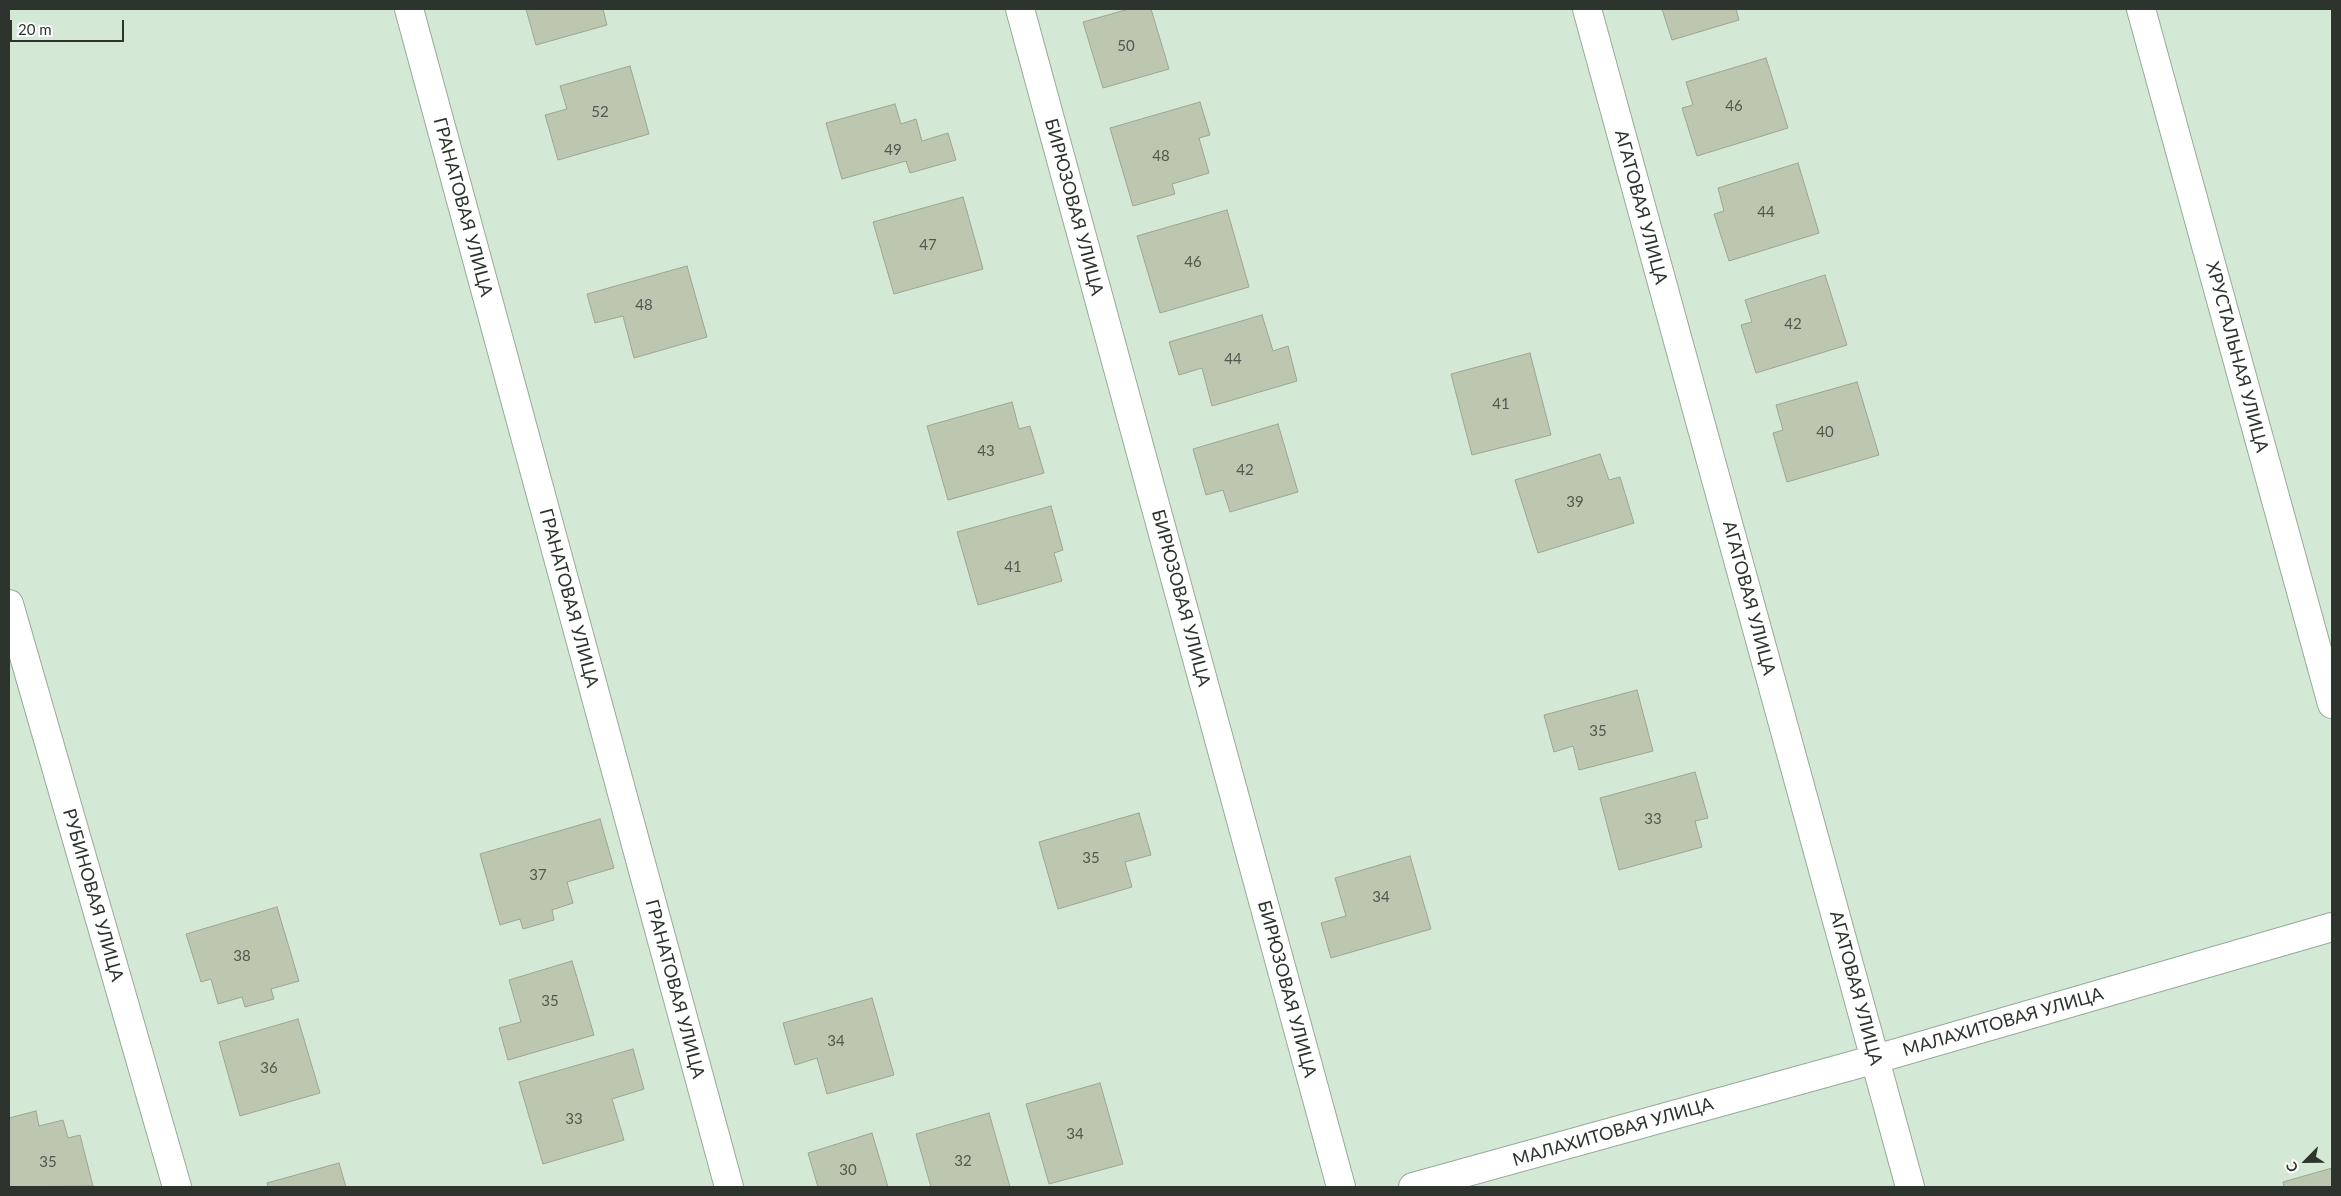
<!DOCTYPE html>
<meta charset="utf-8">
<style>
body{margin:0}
#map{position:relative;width:2341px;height:1196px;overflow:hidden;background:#d4e8d6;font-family:Lato,sans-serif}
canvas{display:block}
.frame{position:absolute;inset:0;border:10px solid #2c342d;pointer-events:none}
.north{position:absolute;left:2281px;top:1136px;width:50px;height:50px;-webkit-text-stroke:4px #fff;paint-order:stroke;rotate:247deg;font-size:14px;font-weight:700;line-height:20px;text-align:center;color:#2c342d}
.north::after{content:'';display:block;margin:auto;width:18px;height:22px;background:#2c342d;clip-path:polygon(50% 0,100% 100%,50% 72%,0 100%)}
.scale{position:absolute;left:10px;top:20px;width:114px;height:22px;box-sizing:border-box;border:2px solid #2c342d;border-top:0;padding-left:6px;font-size:15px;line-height:18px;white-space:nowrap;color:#2c342d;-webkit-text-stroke:4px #fff;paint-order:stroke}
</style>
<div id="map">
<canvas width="2341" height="1196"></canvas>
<div class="frame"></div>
<div class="north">С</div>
<div class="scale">20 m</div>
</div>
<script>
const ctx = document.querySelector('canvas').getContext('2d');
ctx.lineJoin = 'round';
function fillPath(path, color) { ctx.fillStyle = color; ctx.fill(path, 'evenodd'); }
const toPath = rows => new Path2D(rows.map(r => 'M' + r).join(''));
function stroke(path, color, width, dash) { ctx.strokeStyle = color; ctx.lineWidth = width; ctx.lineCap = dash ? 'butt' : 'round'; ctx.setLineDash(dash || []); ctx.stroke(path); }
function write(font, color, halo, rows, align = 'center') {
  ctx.font = font + ' Lato,sans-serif'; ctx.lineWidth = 4.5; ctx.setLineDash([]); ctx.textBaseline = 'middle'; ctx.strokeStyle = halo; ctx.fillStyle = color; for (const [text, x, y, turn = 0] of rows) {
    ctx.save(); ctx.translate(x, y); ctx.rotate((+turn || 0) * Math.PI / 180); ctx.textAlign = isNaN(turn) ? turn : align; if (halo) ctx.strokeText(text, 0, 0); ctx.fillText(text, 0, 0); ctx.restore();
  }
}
const building = toPath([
 [526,9,603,9,607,25,536,45,526,9],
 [1129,9,1151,9,1169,69,1103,88,1083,22,1129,9],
 [1662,9,1736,9,1739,20,1672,40,1662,9],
 [1766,58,1788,128,1697,156,1682,108,1693,105,1686,82,1766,58],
 [630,66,649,134,558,160,545,115,567,109,560,86,630,66],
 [1200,102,1210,135,1199,138,1209,173,1172,184,1175,194,1133,206,1110,128,1200,102],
 [895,104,901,124,916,119,922,141,948,133,956,160,910,173,906,161,842,179,826,123,895,104],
 [1798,163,1819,233,1729,261,1714,214,1724,211,1718,188,1798,163],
 [963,197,983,269,894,294,873,222,963,197],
 [1227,210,1249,287,1160,313,1137,236,1227,210],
 [687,266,707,337,634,358,623,316,595,323,587,294,687,266],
 [1825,275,1847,345,1756,373,1741,325,1752,322,1745,300,1825,275],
 [1262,315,1273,351,1288,346,1297,381,1212,406,1202,368,1179,375,1169,342,1262,315],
 [1530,353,1551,435,1472,455,1451,374,1530,353],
 [1857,382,1879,455,1787,482,1773,433,1783,430,1776,405,1857,382],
 [1012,402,1019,429,1030,426,1044,473,948,500,927,426,1012,402],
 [1278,424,1298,492,1230,512,1223,490,1206,495,1193,449,1278,424],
 [1600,454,1609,480,1620,477,1634,523,1538,553,1515,480,1600,454],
 [1051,506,1063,550,1054,553,1062,581,978,605,957,532,1051,506],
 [1637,690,1653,751,1579,770,1573,746,1554,752,1544,715,1637,690],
 [1695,772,1708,818,1695,821,1702,847,1619,870,1600,798,1695,772],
 [1139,813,1151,855,1125,862,1132,887,1058,909,1039,842,1139,813],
 [600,819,614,868,567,882,573,903,552,910,554,920,523,929,520,919,500,925,480,854,600,819],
 [1410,856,1431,929,1331,958,1321,923,1346,916,1335,878,1410,856],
 [277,907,299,981,271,989,274,999,245,1007,242,997,218,1004,211,979,201,982,186,934,277,907],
 [572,961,594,1035,508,1060,499,1028,521,1022,509,980,572,961],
 [872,998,894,1075,827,1094,817,1058,795,1065,783,1023,872,998],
 [298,1019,320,1093,240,1116,219,1042,298,1019],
 [633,1049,644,1089,612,1099,624,1140,543,1164,519,1082,633,1049],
 [1100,1083,1123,1164,1049,1184,1026,1104,1100,1083],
 [36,1111,39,1126,63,1120,68,1138,80,1135,93,1186,9,1187,9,1118,36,1111],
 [989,1113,1010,1187,931,1187,916,1134,989,1113],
 [872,1133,888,1187,818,1187,808,1153,872,1133],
 [339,1163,346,1187,268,1187,267,1183,339,1163],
 [2332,1168,2332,1187,2284,1187,2283,1182,2332,1168]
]);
const minor = toPath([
 [409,9,729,1187],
 [1020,9,1341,1187],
 [1587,9,1910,1187],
 [2141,9,2332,704],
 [9,604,177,1187],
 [1413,1187,1876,1059,2332,927]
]);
const numberNames = [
 ["50",1126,46],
 ["46",1734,106],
 ["52",600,112],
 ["49",893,150],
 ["48",1161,156],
 ["44",1766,212],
 ["47",928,245],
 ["46",1193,262],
 ["48",644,305],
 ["42",1793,324],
 ["44",1233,359],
 ["41",1501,404],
 ["40",1825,432],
 ["43",986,451],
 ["42",1245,470],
 ["39",1575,502],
 ["41",1013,567],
 ["35",1598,731],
 ["33",1653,819],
 ["35",1091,858],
 ["37",538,875],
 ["34",1381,897],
 ["38",242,956],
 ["35",550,1001],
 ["34",836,1041],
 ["36",269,1068],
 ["33",574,1119],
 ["34",1075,1134],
 ["32",963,1161],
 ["35",48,1162],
 ["30",848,1170]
];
const streetNames = [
 ["ГРАНАТОВАЯ УЛИЦА",463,207,75],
 ["БИРЮЗОВАЯ УЛИЦА",1074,207,75],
 ["АГАТОВАЯ УЛИЦА",1641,207,75],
 ["ХРУСТАЛЬНАЯ УЛИЦА",2237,357,75],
 ["ГРАНАТОВАЯ УЛИЦА",569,598,75],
 ["БИРЮЗОВАЯ УЛИЦА",1181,598,75],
 ["АГАТОВАЯ УЛИЦА",1749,598,75],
 ["РУБИНОВАЯ УЛИЦА",93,895,74],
 ["АГАТОВАЯ УЛИЦА",1856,988,75],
 ["ГРАНАТОВАЯ УЛИЦА",675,989,75],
 ["БИРЮЗОВАЯ УЛИЦА",1287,989,75],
 ["МАЛАХИТОВАЯ УЛИЦА",2003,1022,-16],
 ["МАЛАХИТОВАЯ УЛИЦА",1613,1132,-16]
];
fillPath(building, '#bdc7b0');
stroke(building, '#9ca590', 1);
stroke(minor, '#97aa99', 30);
stroke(minor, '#fff', 28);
write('15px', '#50594e', null, numberNames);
write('18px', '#2c342d', '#fff', streetNames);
</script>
